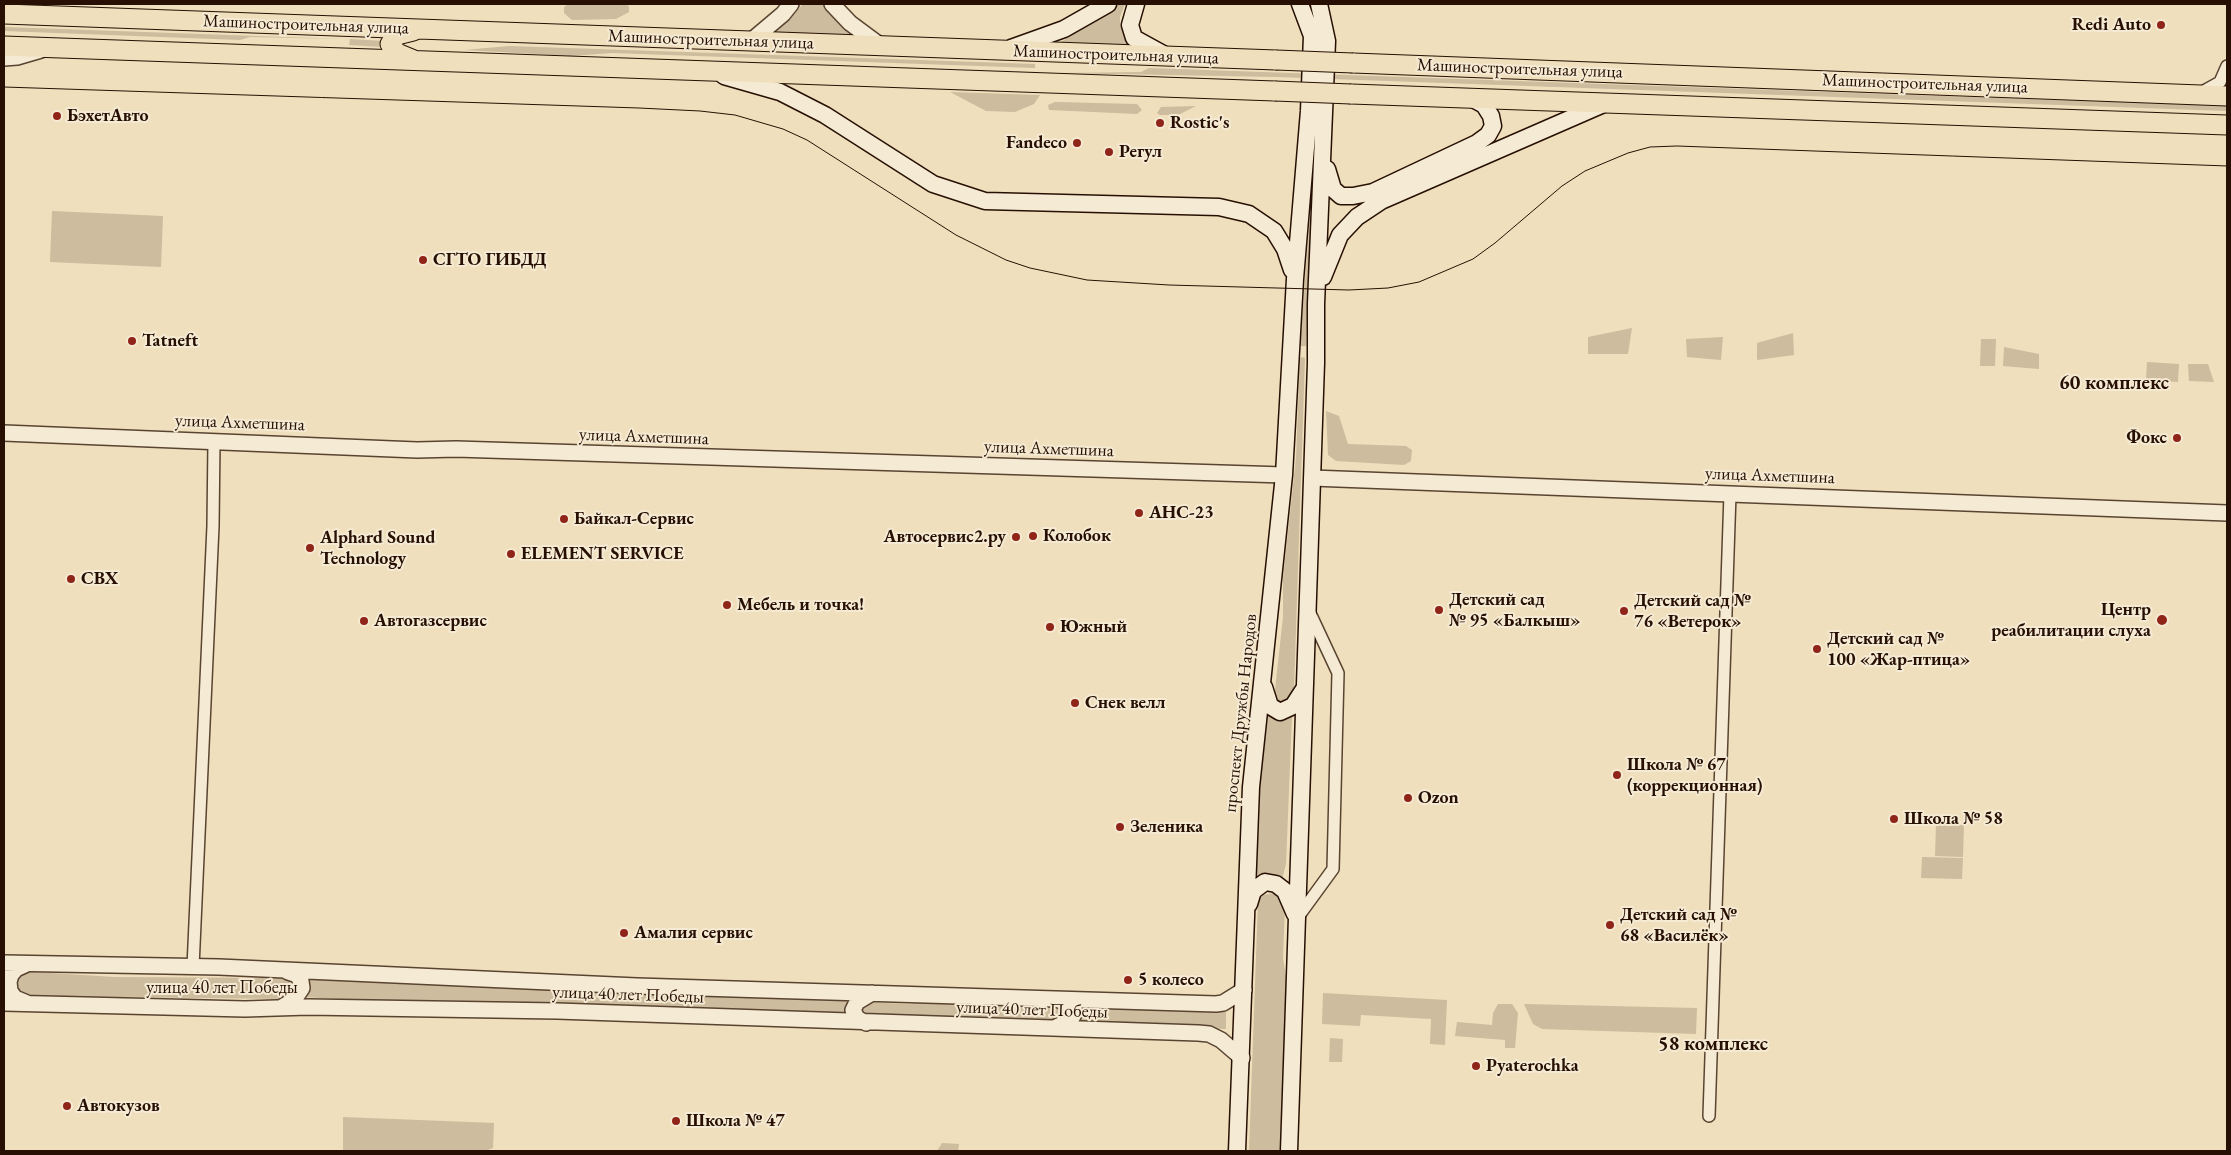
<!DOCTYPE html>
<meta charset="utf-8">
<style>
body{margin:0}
#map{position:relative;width:2231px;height:1155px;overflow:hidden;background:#efdfbc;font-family:"EB Garamond",serif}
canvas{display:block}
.frame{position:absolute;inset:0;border:5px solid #271003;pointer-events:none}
</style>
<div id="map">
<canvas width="2231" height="1155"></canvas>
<div class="frame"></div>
</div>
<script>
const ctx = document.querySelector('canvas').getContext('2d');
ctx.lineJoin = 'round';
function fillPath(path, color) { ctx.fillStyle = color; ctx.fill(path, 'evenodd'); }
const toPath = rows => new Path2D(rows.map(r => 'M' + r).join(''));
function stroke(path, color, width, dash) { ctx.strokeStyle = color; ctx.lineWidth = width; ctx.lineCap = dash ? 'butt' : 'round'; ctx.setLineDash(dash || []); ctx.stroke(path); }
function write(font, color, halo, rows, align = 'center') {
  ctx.font = font + ' "EB Garamond",serif'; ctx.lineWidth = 4; ctx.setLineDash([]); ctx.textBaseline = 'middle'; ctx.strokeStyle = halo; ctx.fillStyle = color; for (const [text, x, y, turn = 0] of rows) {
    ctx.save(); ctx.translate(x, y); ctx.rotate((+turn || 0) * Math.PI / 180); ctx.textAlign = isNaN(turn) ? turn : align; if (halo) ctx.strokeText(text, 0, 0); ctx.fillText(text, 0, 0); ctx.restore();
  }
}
const green = toPath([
 [568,4,627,4,629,7,629,12,616,19,572,20,564,13,564,7],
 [803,4,828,4,859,36,766,32,791,17],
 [1119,4,1125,4,1120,17,1120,25,1124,37,1130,45,1061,42],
 [4,27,341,39,250,37,240,40,4,31],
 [350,39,383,41,382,47,349,45],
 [509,46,1035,64,1035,68,612,53,571,56,464,50],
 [1149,68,2227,106,2227,111,1276,77,1059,73,1141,72],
 [950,92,1040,95,1034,104,1015,112,986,111],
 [1055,102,1137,104,1142,110,1137,114,1049,110,1048,105],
 [1196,106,1178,115,1160,115,1157,113,1161,107],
 [52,211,163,216,161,267,50,262],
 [1310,216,1311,216,1306,346,1300,346],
 [1632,328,1628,354,1588,354,1588,337],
 [1793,333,1794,355,1757,360,1757,343],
 [1723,337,1721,360,1687,357,1686,339],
 [1981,339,1996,339,1995,366,1980,366],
 [2004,347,2039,354,2039,369,2003,366],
 [1302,357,1305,358,1294,689,1292,697,1282,704,1274,699,1283,617,1283,577,1296,458,1300,358],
 [2147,362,2179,364,2178,382,2146,380],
 [2188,364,2208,364,2214,382,2189,381],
 [1326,411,1339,416,1348,444,1406,446,1412,450,1411,461,1404,465,1336,461,1328,455],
 [1268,715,1282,720,1292,716,1286,864,1281,883,1253,882,1258,793],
 [1936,824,1964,825,1963,857,1935,856],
 [1922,857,1963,858,1962,879,1921,878],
 [1274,893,1285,906,1283,958,1287,983,1281,1151,1249,1151,1258,901,1263,895],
 [21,971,114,977,282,978,289,980,292,986,290,995,284,999,111,997,93,1000,27,999,17,991,16,978],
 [305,979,848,1001,850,1004,849,1017,337,999,304,997],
 [1323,993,1447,1000,1445,1045,1430,1044,1431,1019,1361,1015,1360,1026,1322,1024],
 [923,1001,1059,1007,1061,1014,1055,1021,978,1018,957,1021,863,1015,861,1007,866,1002,910,1004],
 [1076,1004,1226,1012,1226,1029,1098,1025,1077,1020],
 [1498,1004,1512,1004,1518,1013,1515,1048,1505,1048,1505,1040,1455,1036,1457,1022,1492,1025,1493,1013],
 [1524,1004,1697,1008,1696,1034,1542,1029,1533,1024],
 [1330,1038,1343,1039,1342,1062,1329,1062],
 [343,1117,494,1123,493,1148,485,1151,343,1151],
 [942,1143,959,1144,958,1151,937,1151]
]);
const minor = toPath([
 [2202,92,2220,82,2227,66],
 [1298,917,1333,869,1338,673,1309,611],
 [193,967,213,526,214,441],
 [1709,1116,1730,494]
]);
const tertiary = toPath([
 [832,4,850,23,881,46],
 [751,41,783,14,791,4],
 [4,58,17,57,41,50],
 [4,433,417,450,456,449,1284,475],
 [1312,478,2227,513],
 [4,963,219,967,637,986,1216,1004,1223,1003,1244,990],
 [4,1003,245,1009,308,1007,557,1011,1198,1033,1209,1034,1221,1040,1242,1058],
 [27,1003,15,998,10,991,9,982,11,975,16,969,27,964],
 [282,1007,294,1000,302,988,301,981,297,975,288,972],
 [866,1023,857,1018,853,1010,857,1002,872,993],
 [1054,1028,1071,1020,1075,1012,1072,1005,1059,1000]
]);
const secondary = toPath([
 [1136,4,1130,25,1134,38,1165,55],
 [1011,48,1064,29,1108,4],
 [724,76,780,92,825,115,933,184,985,201,1219,207,1249,214,1274,231,1285,249,1292,270],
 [1327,169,1333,189,1341,196,1353,196,1373,192,1477,143,1488,135,1493,126,1491,116,1484,105,1471,98],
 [1323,277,1340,235,1357,217,1381,201,1606,103],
 [1264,687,1270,706,1280,712,1293,706,1304,689],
 [1249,904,1253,891,1265,882,1276,884,1285,891,1295,914],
 [1237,1151,1251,787,1284,475,1295,279,1309,111,1312,36,1300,4],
 [1289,1151,1316,363,1316,304,1327,41,1319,4]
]);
const primary = toPath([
 [4,14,1276,60],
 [413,31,397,35,390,44,397,53,414,60],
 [4,46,1275,91],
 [1353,63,2227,96],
 [1351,94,2227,125]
]);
const tram = toPath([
 [4,87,639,108,700,111,735,115,783,129,807,140,956,235,1006,260,1030,268,1087,280,1169,285,1349,290,1388,288,1419,282,1473,259,1495,243,1562,186,1585,171,1628,153,1650,147,1677,146,2227,166]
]);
const primaryBridge = toPath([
 [1276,60,1353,63],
 [1275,91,1351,94]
]);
const markers = [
 [2161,25,5,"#8f2418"],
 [57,116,5,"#8f2418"],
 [1160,123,5,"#8f2418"],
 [1077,143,5,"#8f2418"],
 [1109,152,5,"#8f2418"],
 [423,260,5,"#8f2418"],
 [132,341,5,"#8f2418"],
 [2177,438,5,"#8f2418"],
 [1139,513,5,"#8f2418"],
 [564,519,5,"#8f2418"],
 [1033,536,5,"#8f2418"],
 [1016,537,5,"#8f2418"],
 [310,548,5,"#8f2418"],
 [511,554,5,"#8f2418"],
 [71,579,5,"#8f2418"],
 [727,605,5,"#8f2418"],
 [1439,610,5,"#8f2418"],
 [1624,611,5,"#8f2418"],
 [2162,620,6,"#8f2418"],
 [364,621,5,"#8f2418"],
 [1050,627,5,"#8f2418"],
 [1817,649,5,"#8f2418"],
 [1075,703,5,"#8f2418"],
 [1617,775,5,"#8f2418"],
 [1408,798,5,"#8f2418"],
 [1894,819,5,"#8f2418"],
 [1120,827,5,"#8f2418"],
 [1610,925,5,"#8f2418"],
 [624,933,5,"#8f2418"],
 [1128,980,5,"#8f2418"],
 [1476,1066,5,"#8f2418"],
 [67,1106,5,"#8f2418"],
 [676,1121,5,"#8f2418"]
];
const streetNames = [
 ["Машиностроительная улица",306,25,2],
 ["Машиностроительная улица",711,40,2],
 ["Машиностроительная улица",1116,55,2],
 ["Машиностроительная улица",1520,69,2],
 ["Машиностроительная улица",1925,84,2],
 ["улица Ахметшина",240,423,2],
 ["улица Ахметшина",644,437,2],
 ["улица Ахметшина",1049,449,2],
 ["улица Ахметшина",1770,476,2],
 ["проспект Дружбы Народов",1241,713,-84],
 ["улица 40 лет Победы",222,988],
 ["улица 40 лет Победы",628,995,2],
 ["улица 40 лет Победы",1032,1010,2]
];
const poiNames = [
 ["Redi Auto",2151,25,"right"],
 ["БэхетАвто",67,116],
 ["Rostic's",1170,123],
 ["Fandeco",1067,143,"right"],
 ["Регул",1119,152],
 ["СГТО ГИБДД",433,260],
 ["Tatneft",142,341],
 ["Фокс",2167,438,"right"],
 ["АНС-23",1149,513],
 ["Байкал-Сервис",574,519],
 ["Колобок",1043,536],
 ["Автосервис2.ру",1006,537,"right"],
 ["Alphard Sound",320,538],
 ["Technology",320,559],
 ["ELEMENT SERVICE",521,554],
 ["СВХ",81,579],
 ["Детский сад",1449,600],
 ["№ 95 «Балкыш»",1449,621],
 ["Детский сад №",1634,601],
 ["76 «Ветерок»",1634,622],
 ["Мебель и точка!",737,605],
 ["Центр",2151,610,"right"],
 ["реабилитации слуха",2151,631,"right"],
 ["Автогазсервис",374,621],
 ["Южный",1060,627],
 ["Детский сад №",1827,639],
 ["100 «Жар-птица»",1827,660],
 ["Снек велл",1085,703],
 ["Школа № 67",1627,765],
 ["(коррекционная)",1627,786],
 ["Ozon",1418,798],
 ["Школа № 58",1904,819],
 ["Зеленика",1130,827],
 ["Детский сад №",1620,915],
 ["68 «Василёк»",1620,936],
 ["Амалия сервис",634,933],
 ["5 колесо",1138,980],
 ["Pyaterochka",1486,1066],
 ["Автокузов",77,1106],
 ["Школа № 47",686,1121]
];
const quarterNames = [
 ["60 комплекс",2114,384],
 ["58 комплекс",1713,1045]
];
fillPath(green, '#cdbc9d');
stroke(minor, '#594431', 14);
stroke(tertiary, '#594431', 18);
stroke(secondary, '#271003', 19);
stroke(primary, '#271003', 21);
stroke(minor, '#f5ead3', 11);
stroke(tertiary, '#f5ead3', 15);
stroke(secondary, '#f5ead3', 16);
stroke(primary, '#efdfbc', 19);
stroke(tram, '#271003', 1);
stroke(primaryBridge, '#271003', 21, []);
stroke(primaryBridge, '#efdfbc', 19);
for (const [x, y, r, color] of markers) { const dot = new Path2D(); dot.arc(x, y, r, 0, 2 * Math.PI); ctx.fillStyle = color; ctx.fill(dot); stroke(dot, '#f5ead3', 2); }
write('18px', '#271003', '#f5ead3', streetNames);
write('bold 18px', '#271003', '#f5ead3', poiNames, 'left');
write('bold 20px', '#271003', '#f5ead3', quarterNames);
</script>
